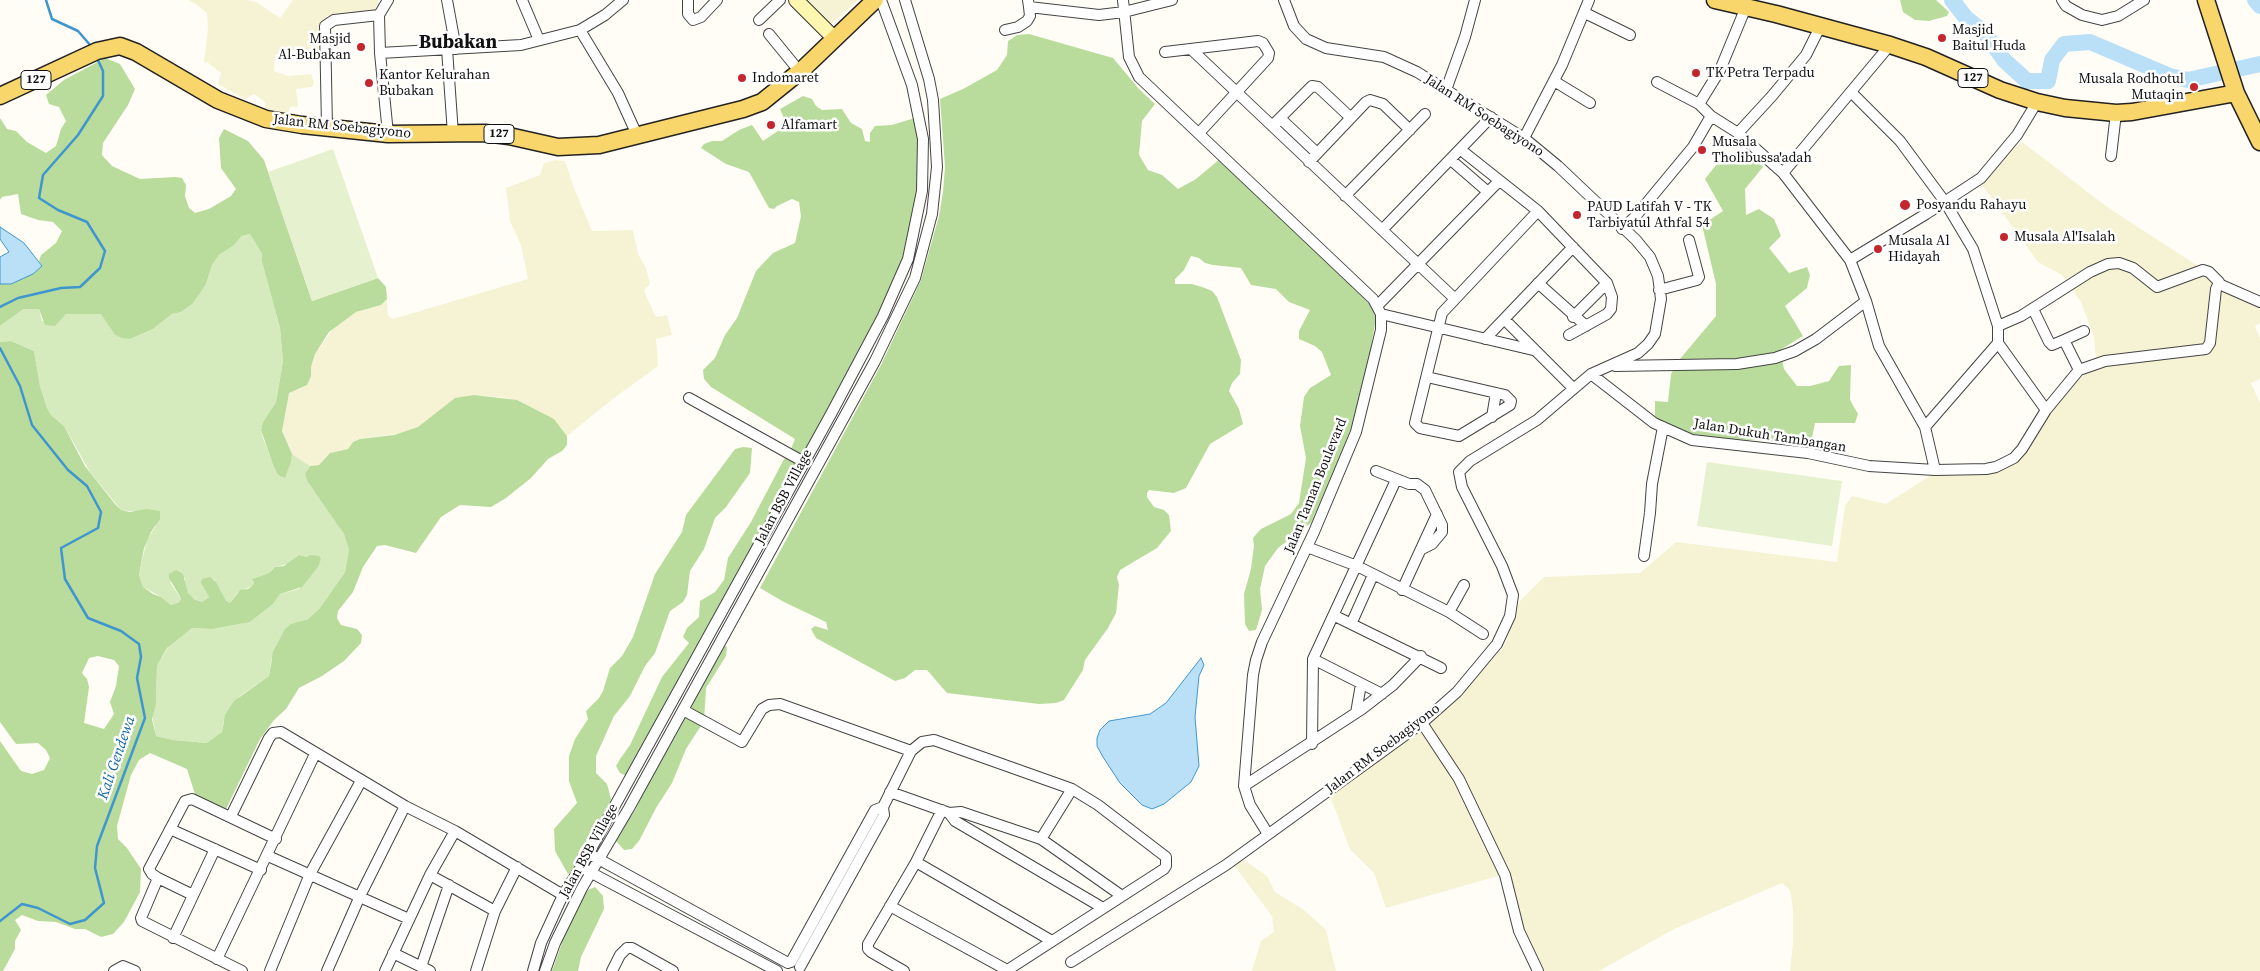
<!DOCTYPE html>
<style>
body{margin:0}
canvas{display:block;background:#fffdf5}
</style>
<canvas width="2260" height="971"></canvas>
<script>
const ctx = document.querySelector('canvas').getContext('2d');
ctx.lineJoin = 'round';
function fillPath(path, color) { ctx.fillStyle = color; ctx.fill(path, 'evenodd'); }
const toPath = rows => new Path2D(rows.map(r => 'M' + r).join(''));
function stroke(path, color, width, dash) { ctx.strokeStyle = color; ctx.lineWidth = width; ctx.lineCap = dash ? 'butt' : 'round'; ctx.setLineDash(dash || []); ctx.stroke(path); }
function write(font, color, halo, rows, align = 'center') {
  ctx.font = font + ' "Source Serif 4",serif'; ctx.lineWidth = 5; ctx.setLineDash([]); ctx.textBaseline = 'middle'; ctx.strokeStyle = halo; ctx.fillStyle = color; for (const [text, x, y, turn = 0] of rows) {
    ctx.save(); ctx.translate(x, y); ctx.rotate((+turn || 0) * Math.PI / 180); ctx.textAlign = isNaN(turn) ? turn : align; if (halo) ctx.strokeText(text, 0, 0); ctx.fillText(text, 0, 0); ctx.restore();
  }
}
const farmland = toPath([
 [188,0,247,0,256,2,280,18,293,0,378,0,378,2,373,14,327,16,322,58,307,62,304,49,275,55,274,71,288,76,311,74,314,83,312,87,296,89,298,106,290,107,288,114,265,109,265,102,254,94,245,99,218,84,221,73,207,62,204,63,208,29,207,13,196,4],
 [802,0,858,0,830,25],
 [2022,142,2110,209,2209,273,2260,299,2260,323,2255,326,2260,338,2260,379,2251,383,2260,403,2260,971,1790,971,1793,943,1793,909,1790,890,1782,883,1674,929,1599,971,1541,971,1534,964,1505,874,1386,908,1374,873,1350,849,1330,796,1425,728,1470,684,1502,649,1508,637,1519,602,1544,577,1640,573,1676,542,1837,562,1845,506,1852,496,1886,504,1930,476,1983,474,2000,469,2053,402,2083,376,2096,360,2094,337,2081,302,2062,275,2038,262,1982,185,2010,151],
 [555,160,565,161,574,188,592,231,633,230,638,254,646,268,650,284,644,290,647,298,656,317,667,315,672,335,656,339,658,366,614,398,567,436,554,419,508,398,474,395,418,427,402,433,360,439,353,442,348,449,330,453,319,465,310,466,292,454,282,431,287,397,292,390,300,389,311,376,311,367,315,354,335,326,356,312,381,305,387,299,387,295,388,316,393,319,528,279,521,245,510,221,506,188,540,175,544,163],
 [1241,858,1267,876,1275,892,1304,910,1326,930,1336,971,1252,971,1261,941,1274,932,1272,916,1234,865]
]);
const green = toPath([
 [250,234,262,254,262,262,280,328,283,361,276,402,263,422,261,430,263,438,278,475,285,477,291,462,292,454,310,466,305,474,312,488,324,502,344,534,349,550,345,572,320,608,308,619,291,624,271,660,269,676,240,696,223,723,222,732,208,743,173,740,156,736,152,715,156,704,157,666,170,644,192,628,213,629,250,622,273,604,280,594,299,589,318,567,307,557,299,555,288,564,275,567,269,573,252,579,254,583,252,586,237,593,230,603,226,602,214,579,203,586,209,597,202,602,190,597,185,586,185,578,170,582,181,599,175,606,171,605,161,597,143,587,139,575,143,556,147,539,156,526,146,509,138,512,121,510,90,472,64,426,51,415,47,408,40,386,34,351,11,341,0,342,0,326,22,309,39,309,42,321,60,319,66,314,102,314,115,335,130,339,153,329,172,314,181,312,206,284,212,265,219,255,233,246,242,236]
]);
const forest = toPath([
 [1900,0,1936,0,1949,12,1947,16,1929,21,1915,20,1903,12],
 [1029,34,1113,58,1139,89,1155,104,1142,121,1139,155,1148,170,1162,175,1178,189,1196,179,1220,159,1352,285,1371,306,1376,318,1369,359,1353,423,1336,467,1311,523,1278,548,1265,566,1260,589,1262,610,1256,630,1249,631,1245,624,1244,594,1251,569,1254,546,1253,538,1261,529,1291,514,1299,503,1306,458,1300,426,1304,397,1310,388,1331,375,1322,352,1315,346,1299,339,1299,331,1310,310,1289,302,1276,289,1251,285,1241,268,1213,265,1205,263,1199,258,1191,256,1184,270,1175,279,1175,284,1192,284,1205,288,1212,291,1217,297,1241,360,1240,374,1232,383,1229,391,1239,409,1243,424,1210,444,1186,488,1174,493,1149,490,1147,493,1147,497,1154,507,1164,510,1169,515,1171,531,1157,548,1120,570,1117,577,1119,585,1116,613,1108,628,1085,660,1083,670,1064,700,1056,703,1039,704,947,693,927,670,915,670,905,678,895,681,816,638,811,629,815,626,828,630,826,622,784,602,760,588,881,365,921,280,939,216,943,192,945,167,940,99,963,89,997,70,1007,55,1008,41,1017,35],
 [105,58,120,64,135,89,128,105,103,143,102,155,112,166,140,179,175,177,182,178,186,185,185,196,189,208,195,213,209,209,231,196,236,189,221,168,219,138,224,129,248,141,264,160,312,301,378,278,386,287,387,299,381,305,356,312,329,332,315,354,311,367,311,376,307,385,289,393,282,431,292,454,291,462,285,478,278,475,274,467,261,430,263,422,276,402,283,361,280,328,262,262,262,254,250,234,242,236,233,246,219,255,212,265,206,284,193,303,181,312,172,314,153,329,130,339,122,338,115,335,101,314,66,314,55,326,45,325,39,309,23,309,0,326,0,284,11,284,33,274,42,266,39,261,41,255,56,243,62,231,53,222,38,220,21,214,18,194,2,197,0,200,0,118,7,129,16,131,27,142,46,153,56,146,61,129,66,121,59,107,49,104,46,95,64,80],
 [803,96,812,99,816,106,822,110,842,109,851,123,862,129,865,141,870,142,870,133,875,126,892,125,918,117,921,167,906,259,881,315,629,777,620,773,616,766,620,759,630,745,662,677,689,643,683,637,687,628,699,617,700,601,715,592,724,580,728,558,751,522,783,461,791,449,795,439,711,387,704,379,703,370,715,358,725,335,737,318,756,271,773,253,795,243,801,216,799,202,792,199,777,206,774,209,769,208,749,172,726,164,701,148,704,144,712,141,722,141,739,130,752,125,763,141,787,125,780,109],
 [1747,151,1763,167,1745,189,1746,215,1759,209,1774,219,1781,236,1769,248,1789,273,1807,267,1810,275,1807,288,1785,306,1803,336,1780,350,1784,369,1797,386,1810,386,1829,381,1839,366,1851,365,1850,400,1858,414,1855,423,1815,423,1811,443,1692,437,1655,420,1655,401,1668,402,1671,374,1680,359,1716,316,1716,284,1702,225,1723,211,1705,179,1716,165,1732,162],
 [11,341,34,351,40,386,47,408,51,415,64,426,85,466,115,504,121,510,130,512,146,509,160,511,160,519,151,532,144,548,139,575,143,587,153,594,161,597,171,605,178,603,181,599,179,595,169,578,169,574,176,570,183,574,188,593,194,599,202,602,209,597,201,583,202,579,210,577,216,582,226,601,230,603,240,590,248,589,252,586,254,583,252,579,269,573,275,567,284,566,299,555,307,557,310,555,319,556,321,559,318,567,302,587,280,594,273,604,250,622,213,629,192,628,167,648,157,666,156,704,152,719,156,736,173,740,207,743,222,732,225,715,234,701,269,676,273,652,285,629,291,624,308,619,320,608,345,572,349,550,344,534,308,482,305,474,310,466,319,465,330,453,348,449,353,442,360,439,394,435,418,427,455,398,474,395,517,400,554,419,567,436,567,445,562,451,548,459,531,478,506,498,491,507,460,505,441,517,416,553,385,545,377,546,363,567,353,592,338,611,337,618,341,625,357,629,362,635,361,643,344,661,322,676,299,688,286,709,274,720,260,739,226,809,222,810,200,799,195,794,187,769,150,753,139,760,131,775,117,826,118,839,127,848,141,869,140,892,124,922,113,934,101,937,85,929,75,929,56,922,38,921,22,915,15,920,21,930,15,941,15,949,3,971,0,971,0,741,21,771,32,774,44,770,50,758,46,750,38,743,16,744,0,722,0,342],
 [98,656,114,660,119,666,116,686,110,702,114,714,104,729,84,723,89,687,87,679,82,673,89,658],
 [743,447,752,448,750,473,726,507,715,518,704,549,690,571,687,595,683,602,670,611,655,653,645,666,630,696,614,716,596,756,596,773,607,784,611,799,597,827,580,849,572,872,568,874,555,851,554,829,577,803,569,781,569,756,575,739,588,719,586,711,599,698,603,691,610,668,622,656,633,637,655,574,682,532,686,515,735,449],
 [725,646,727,647,726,656,706,688,704,721,686,749,672,783,656,808,639,841,632,849,624,850,616,841,618,835,636,809,646,787,676,735,696,693,722,649],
 [595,887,603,896,604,909,581,957,578,971,552,971,569,923,588,890]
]);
const pitch = toPath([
 [333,149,378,278,312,301,268,172],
 [1707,462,1842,481,1832,546,1697,526]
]);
const water = toPath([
 [0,227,24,243,42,266,33,274,11,284,0,284,0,257,9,252,0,239,0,227],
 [1201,658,1204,665,1199,676,1195,717,1199,766,1191,782,1164,804,1152,809,1142,805,1120,783,1103,757,1097,746,1097,738,1100,730,1109,721,1150,714,1166,703,1201,658]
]);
const stream = toPath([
 [46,0,52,19,78,31,91,46],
 [0,307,18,298,61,288,80,287,100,268,105,251,87,222,58,210,39,198,43,175,78,135,103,96,103,71,97,58],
 [0,348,20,386,32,425,68,470,87,486,101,512,98,528,61,548,65,579,88,618,121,631,139,644,141,657,137,678,145,718,97,846,95,868,104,903,85,920,70,924,38,908,22,904,0,921]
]);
const river = toPath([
 [1952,0,1966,18,1985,33,2004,60,2027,81,2048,81,2052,60,2064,44,2090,42,2170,76,2188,80,2260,64],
 [2255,0,2260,6]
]);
const street = toPath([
 [447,0,456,49],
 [522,0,539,40],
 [688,0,688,14,693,20,701,17,717,0],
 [1028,0,1029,7,1099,15,1124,12,1172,0],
 [1123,0,1129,57,1139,77,1373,299,1381,314,1381,330,1356,432,1314,532,1262,642,1256,660,1253,675,1244,786,1250,805,1268,834],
 [2062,0,2066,6,2082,15,2102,20,2118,16,2144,0],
 [1746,7,1720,70,1699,104,1711,116,1738,133,1783,173,1850,260,1866,301,1879,346,1925,427,1935,470],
 [1585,13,1630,35],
 [759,20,780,0],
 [580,30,618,93,637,135],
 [1005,30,1018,27,1027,21,1030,16,1029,7],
 [769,34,800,72],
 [447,49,453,134],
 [1192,50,1454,298],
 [1165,52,1258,41,1263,43,1269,53,1268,58,1199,133],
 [380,53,379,15,388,0],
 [1554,81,1590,103],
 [1657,82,1699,104],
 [1446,90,1465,37,1475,0],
 [1852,93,1900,141,1945,202,1973,249,1998,326,1998,343,1925,427],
 [1280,118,1317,153],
 [1272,126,1312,86,1318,87,1351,118],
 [327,127,325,26,334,20,379,15],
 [1738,133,1772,96,1806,55,1820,27],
 [388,134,380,53,521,45,580,30,605,15,623,0],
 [1524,138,1562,65,1589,0],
 [1461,150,1538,211,1607,283,1612,297,1611,309,1607,314,1569,335],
 [2111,156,2116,113],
 [1451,160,1488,192],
 [1309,162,1366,102,1370,100,1383,104,1410,130],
 [1783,173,1890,45],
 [1345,196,1425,114],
 [1622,229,1635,217,1693,147,1711,116],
 [1382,230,1491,117],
 [1850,260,1926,214,1981,178,2017,135,2037,102],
 [1538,283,1586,326],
 [2219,284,2260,302],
 [1659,290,1697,280,1699,277,1689,240],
 [1378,305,1499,181],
 [2033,309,2049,342,2052,345,2064,340,2079,370],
 [1381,314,1533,350],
 [1573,317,1607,283],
 [1504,319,1573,388],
 [1485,339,1573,247],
 [2064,340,2084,331],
 [1998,343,2046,410],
 [1615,366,1737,364,1775,358,1795,351,1816,339,1866,301],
 [1591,374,1654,423,1692,440,1808,453,1869,466,1935,470,1986,469,1996,467,2014,458,2022,449,2046,410,2079,370,2105,361,2206,349,2210,343,2216,289,2219,282,2209,272,2203,270,2157,287,2133,268,2119,263,2108,264,2090,272,2021,316,1998,326],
 [1427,377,1505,395,1511,401,1510,405,1459,436,1420,428,1415,423,1442,313,1538,211],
 [689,398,804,462],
 [1492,417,1496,393],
 [1376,471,1409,484,1417,484,1425,490,1442,525,1442,532,1432,544,1422,549],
 [1307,547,1357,566,1449,612,1483,634],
 [1644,556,1650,513,1652,484,1663,427],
 [1402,590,1437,514],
 [1449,612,1464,585],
 [1335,616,1441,668],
 [1352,622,1373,575],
 [1313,659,1382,694],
 [683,710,742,742,762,709,769,705,780,704,911,751],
 [1356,713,1361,684],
 [1422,723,1459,779,1505,875,1519,931,1538,971],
 [1312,744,1313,659,1396,480],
 [1244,786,1362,709,1393,685,1421,656],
 [890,792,949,813,961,812,1041,839,1122,896],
 [949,813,955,821,1103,908],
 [231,816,269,738,273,733,281,732,405,806,455,831,563,895],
 [170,829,261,870],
 [1041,839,1072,789],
 [268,856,409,919],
 [593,856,788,963],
 [916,862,1052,941],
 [586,870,777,971],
 [430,875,495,911],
 [158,878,141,918,142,921,242,971],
 [193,895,158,878,152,874,149,869,185,801,192,799,276,839],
 [890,906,1007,970],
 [173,938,215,849],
 [393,953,430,971],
 [217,959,315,754],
 [791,962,875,810,883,807],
 [1071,962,1226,865,1422,723,1457,692,1497,644,1510,616,1513,595,1502,566,1462,487,1459,472,1470,461,1537,420,1591,374,1638,353,1648,344,1655,334,1661,299,1658,276,1650,257,1636,240,1558,166,1524,138,1417,72,1384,57,1326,48,1306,39,1294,26,1284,0],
 [421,967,449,885],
 [800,967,884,815,883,807,911,751,922,742,934,740,1072,789,1098,805,1166,857,1166,866,1164,869,1006,971],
 [114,971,123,966,135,971],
 [270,971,310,874,361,781],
 [327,971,360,896,405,806],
 [385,971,430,875,455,831],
 [476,971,495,911,517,867],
 [533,971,541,943,563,895,581,867,831,414,883,316,908,259,922,191,923,139,912,85,881,0],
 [545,971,555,943,582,888,629,808,875,361,915,278,932,214,937,167,933,100,929,79,905,0],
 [612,971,620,955,627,948,632,948,673,971],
 [904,971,871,952,868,949,868,944,916,862,942,810]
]);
const secondary = toPath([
 [796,0,835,39]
]);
const primary = toPath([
 [1715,0,1776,14,1890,45,1926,57,2000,90,2037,102,2065,108,2116,113,2132,112,2236,93],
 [2206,0,2236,93,2260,142],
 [0,96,97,51,120,46,136,52,218,100,266,119,302,125,388,134,485,133,509,136,558,147,599,145,743,109,762,102,803,69,875,0]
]);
const markers = [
 [1942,38,5,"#c4262e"],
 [361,47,5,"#c4262e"],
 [1696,73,5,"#c4262e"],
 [742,78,5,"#c4262e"],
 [369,83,5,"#c4262e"],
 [2194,87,5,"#c4262e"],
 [771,125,5,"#c4262e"],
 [1702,150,5,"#c4262e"],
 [1905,205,6,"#c4262e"],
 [1577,215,5,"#c4262e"],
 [2004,237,5,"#c4262e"],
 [1878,249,5,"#c4262e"]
];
const shields = [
 [1973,78,30],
 [36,80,30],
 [499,134,30]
];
const shieldNames = [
 ["127",1973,78],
 ["127",36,80],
 ["127",499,134]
];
const poiNames = [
 ["Masjid",1952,30],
 ["Baitul Huda",1952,46],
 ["Masjid",351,39,"right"],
 ["Al-Bubakan",351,55,"right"],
 ["TK Petra Terpadu",1706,73],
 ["Kantor Kelurahan",379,75],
 ["Bubakan",379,91],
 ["Indomaret",752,78],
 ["Musala Rodhotul",2184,79,"right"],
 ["Mutaqin",2184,95,"right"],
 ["Alfamart",781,125],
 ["Musala",1712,142],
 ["Tholibussa'adah",1712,158],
 ["Posyandu Rahayu",1916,205],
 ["PAUD Latifah V - TK",1587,207],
 ["Tarbiyatul Athfal 54",1587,223],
 ["Musala Al'Isalah",2014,237],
 ["Musala Al",1888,241],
 ["Hidayah",1888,257]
];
const streetNames = [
 ["Jalan RM Soebagiyono",1484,116,33],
 ["Jalan RM Soebagiyono",342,127,6],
 ["Jalan Dukuh Tambangan",1770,436,9],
 ["Jalan Taman Boulevard",1316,486,-68],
 ["Jalan BSB Village",784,497,-62],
 ["Jalan RM Soebagiyono",1383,749,-37],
 ["Jalan BSB Village",589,851,-61]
];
const waterNames = [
 ["Kali Gendewa",117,758,-71]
];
const districtNames = [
 ["Bubakan",458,43]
];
fillPath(farmland, '#f6f3d4');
fillPath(green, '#d5ebbd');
fillPath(forest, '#b9dc9c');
fillPath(pitch, '#e6f2cf');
fillPath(water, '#b9e0f7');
stroke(water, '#3f96cf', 1);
stroke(stream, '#3f96cf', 2.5);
stroke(river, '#b9e0f7', 16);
stroke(street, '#444', 12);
stroke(secondary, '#333', 16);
stroke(primary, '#222', 19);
stroke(street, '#fff', 10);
stroke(secondary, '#fff6b0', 14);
stroke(primary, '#f9d66b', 16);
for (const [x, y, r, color] of markers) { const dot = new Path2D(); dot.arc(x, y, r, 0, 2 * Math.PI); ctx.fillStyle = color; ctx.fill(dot); stroke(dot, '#fff', 2); }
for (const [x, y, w] of shields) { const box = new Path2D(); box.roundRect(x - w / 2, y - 9.5, w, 19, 4); ctx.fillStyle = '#fff'; ctx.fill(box); stroke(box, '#111', 1); }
write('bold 12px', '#111', null, shieldNames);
write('14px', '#111', '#fff', poiNames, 'left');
write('14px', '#111', '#fff', streetNames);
write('italic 15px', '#1768a6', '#fff', waterNames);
write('bold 19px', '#111', '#fff', districtNames);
</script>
